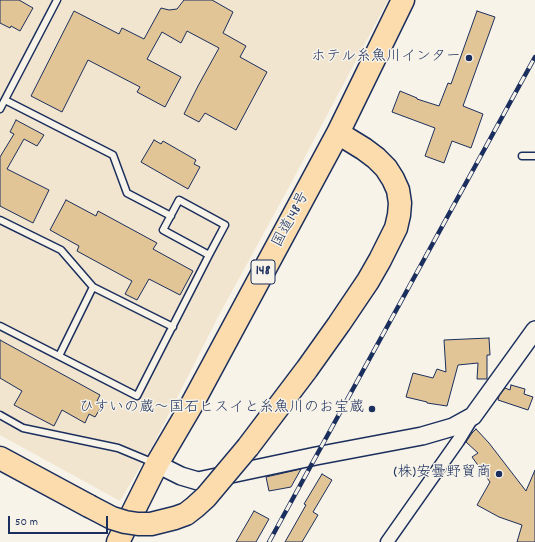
<!DOCTYPE html>
<meta charset="utf-8">
<style>
body{margin:0}
#map{position:relative;width:535px;height:542px;overflow:hidden;background:#f7f3e8;font-family:Dekko,sans-serif}
canvas{display:block}
.scale{position:absolute;left:8px;top:516px;width:100px;height:18px;box-sizing:border-box;border:2px solid #1b2f5e;border-top:0;padding-left:5px;font-size:12px;line-height:14px;white-space:nowrap;color:#1b2f5e;-webkit-text-stroke:3px #f7f3e8;paint-order:stroke}
</style>
<div id="map">
<canvas width="535" height="542"></canvas>
<div class="scale">50 m</div>
</div>
<script>
const ctx = document.querySelector('canvas').getContext('2d');
ctx.lineJoin = 'round';
function fillPath(path, color) { ctx.fillStyle = color; ctx.fill(path, 'evenodd'); }
const toPath = rows => new Path2D(rows.map(r => 'M' + r).join(''));
function stroke(path, color, width, dash) { ctx.strokeStyle = color; ctx.lineWidth = width; ctx.lineCap = dash ? 'butt' : 'round'; ctx.setLineDash(dash || []); ctx.stroke(path); }
function write(font, color, halo, rows, align = 'center') {
  ctx.font = font + ' Dekko,"Klee One",sans-serif'; ctx.lineWidth = 3; ctx.setLineDash([]); ctx.textBaseline = 'middle'; ctx.strokeStyle = halo; ctx.fillStyle = color; for (const [text, x, y, turn = 0] of rows) {
    ctx.save(); ctx.translate(x, y); ctx.rotate((+turn || 0) * Math.PI / 180); ctx.textAlign = isNaN(turn) ? turn : align; if (halo) ctx.strokeText(text, 0, 0); ctx.fillText(text, 0, 0); ctx.restore();
  }
}
const built = toPath([
 [0,0,388,0,289,187,218,317,154,443,120,501,0,435]
]);
const building = toPath([
 [0,0,19,0,33,8,20,31,11,26,10,28,0,23,0,0],
 [184,0,212,0,233,12,223,33,246,46,240,57,267,72,236,130,205,113,199,122,184,114,198,86,219,48,187,31,181,43,162,32,147,59,181,77,165,107,137,92,140,87,88,60,62,112,31,96,74,11,119,34,122,28,144,39,161,8,169,10,177,9,184,0],
 [477,11,495,17,463,106,483,114,471,148,452,141,444,163,425,156,435,128,392,112,400,91,417,98,417,99,439,106,448,83,451,84,477,11],
 [16,120,44,135,37,146,24,139,7,169,49,190,33,223,0,206,0,157,14,134,10,132,16,120],
 [154,140,161,144,163,141,196,160,194,164,200,167,188,189,141,162,154,140],
 [66,200,96,216,98,211,157,243,153,249,193,271,180,295,149,279,137,300,125,294,132,281,77,251,79,246,50,230,66,200],
 [489,338,490,355,487,355,487,379,477,379,478,363,458,365,447,406,427,403,427,402,406,397,413,373,433,378,437,369,446,372,444,340,489,338],
 [0,340,100,395,97,401,103,404,95,417,89,414,85,423,62,410,54,426,14,405,22,391,0,378,0,340],
 [511,385,525,389,524,394,533,397,528,410,498,400,499,396,505,388,510,390,511,385],
 [476,429,489,443,526,491,535,470,535,542,517,542,522,525,499,517,477,505,490,482,472,457,478,453,466,442,472,433,476,429],
 [301,469,291,487,269,491,266,477,301,469],
 [322,474,332,480,313,512,318,515,302,542,285,542,306,505,304,504,322,474],
 [254,511,269,519,256,542,236,542,254,511]
]);
const lane = toPath([
 [5,100,113,155,127,193,171,216],
 [0,109,57,0],
 [522,156,535,156],
 [0,220,61,250,93,287,173,327],
 [0,326,137,396,209,255,225,225,179,200,163,230,209,255],
 [59,356,93,287],
 [0,415,23,428,118,448,154,463]
]);
const street = toPath([
 [387,542,458,441,472,418]
]);
const secondary = toPath([
 [157,464,181,476,198,481,316,456,422,436,453,427,473,416,535,330]
]);
const highway = toPath([
 [248,447,307,369,339,324,368,281,380,260,396,228,399,215,400,203,398,190,393,179,386,168,376,158,364,149,338,133],
 [0,458,89,506],
 [118,542,157,464,191,406,338,133,403,0]
]);
const rail = toPath([
 [269,542,535,57]
]);
const highwayBridge = toPath([
 [89,506,112,518,125,522,138,524,151,524,175,518,186,514,195,507,206,497,248,447]
]);
const markers = [
 [469,58,4,"#1b2f5e"],
 [372,409,4,"#1b2f5e"],
 [499,474,4,"#1b2f5e"]
];
const shields = [
 [263,272,24]
];
const shieldNames = [
 ["148",263,272]
];
const poiNames = [
 ["ホテル糸魚川インター",461,58],
 ["ひすいの蔵～国石ヒスイと糸魚川のお宝蔵",364,409],
 ["(株)安曇野貿商",491,474]
];
const streetNames = [
 ["国道148号",292,220,-62]
];
fillPath(built, '#f1e5cf');
fillPath(building, '#e2c596');
stroke(building, '#1b2f5e', 1);
stroke(lane, '#1b2f5e', 9);
stroke(street, '#1b2f5e', 15);
stroke(secondary, '#1b2f5e', 20);
stroke(highway, '#1b2f5e', 25);
stroke(lane, '#f7f3e8', 6);
stroke(street, '#f7f3e8', 12);
stroke(secondary, '#f7f3e8', 17);
stroke(highway, '#fcdcac', 22);
stroke(rail, '#1b2f5e', 4.5);
stroke(rail, '#f7f3e8', 3, [9]);
stroke(highwayBridge, '#1b2f5e', 25, []);
stroke(highwayBridge, '#fcdcac', 22);
for (const [x, y, r, color] of markers) { const dot = new Path2D(); dot.arc(x, y, r, 0, 2 * Math.PI); ctx.fillStyle = color; ctx.fill(dot); stroke(dot, '#f7f3e8', 1.5); }
for (const [x, y, w] of shields) { const box = new Path2D(); box.roundRect(x - w / 2, y - 12, w, 24, 3); ctx.fillStyle = '#f7f3e8'; ctx.fill(box); stroke(box, '#1b2f5e', 1); }
write('bold 14px', '#1b2f5e', null, shieldNames);
write('15px', '#1b2f5e', '#f7f3e8', poiNames, 'right');
write('15px', '#1b2f5e', '#f7f3e8', streetNames);
</script>
